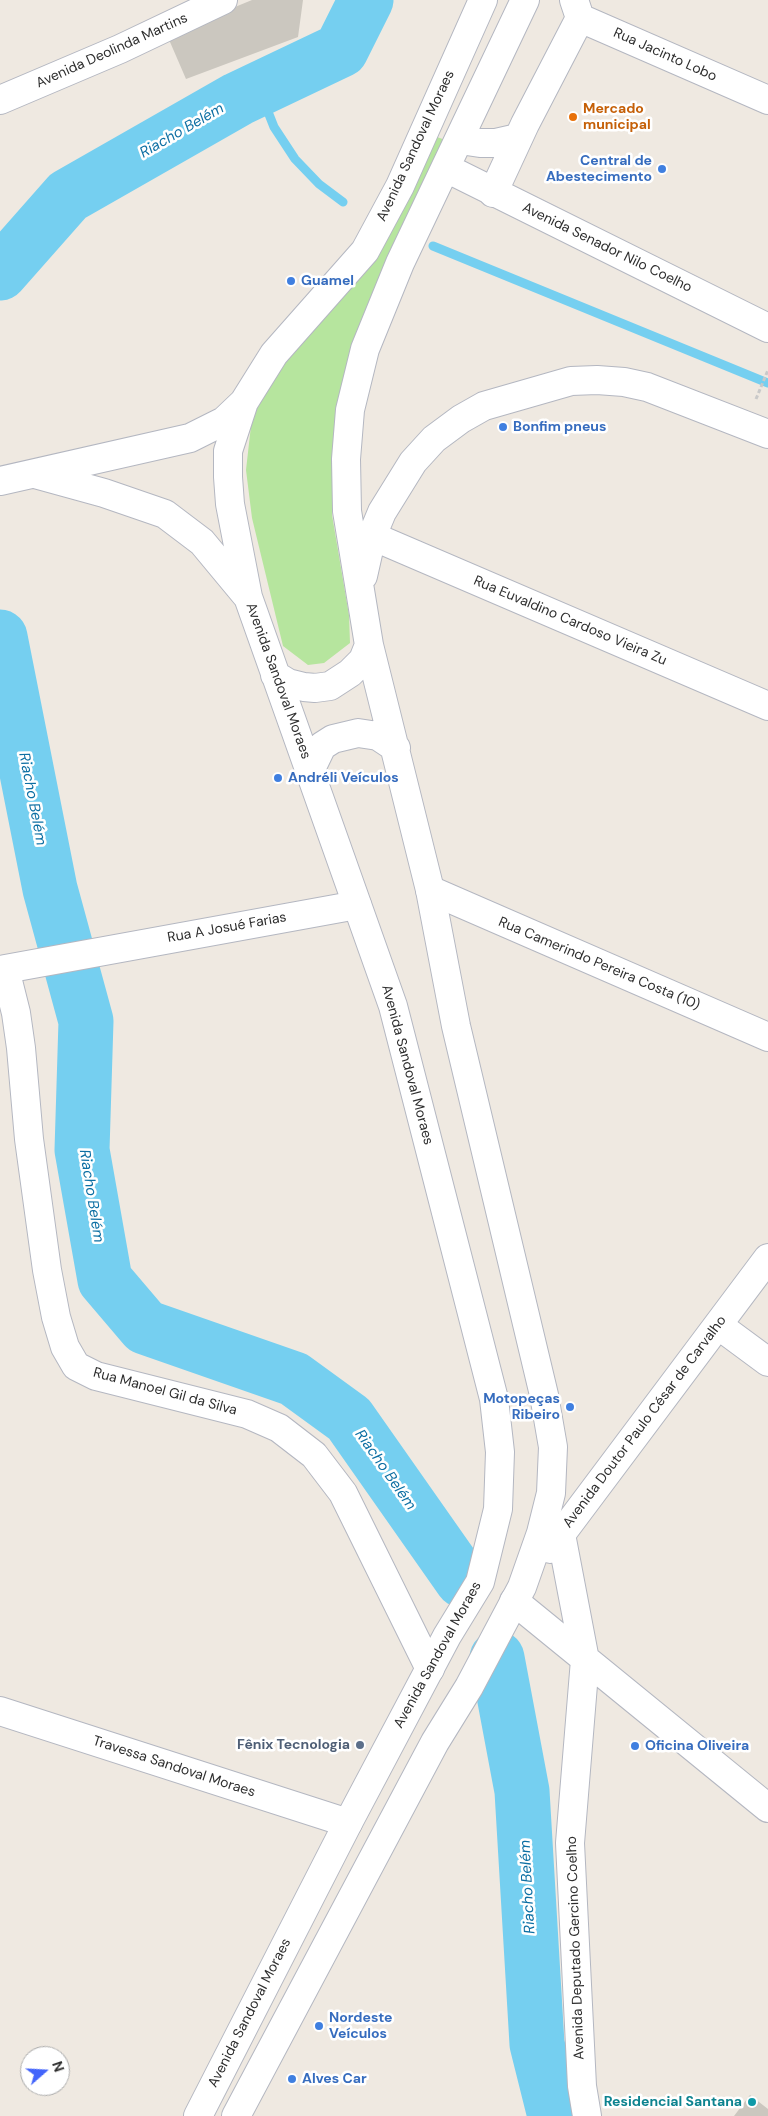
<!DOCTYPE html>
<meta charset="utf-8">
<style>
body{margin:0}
#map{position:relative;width:768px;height:2116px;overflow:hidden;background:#efe9e1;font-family:"DM Sans",sans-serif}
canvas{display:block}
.north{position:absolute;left:20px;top:2046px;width:50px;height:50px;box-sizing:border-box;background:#fff;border:1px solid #ababab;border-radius:50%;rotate:71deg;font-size:14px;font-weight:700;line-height:20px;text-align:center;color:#2e2e2e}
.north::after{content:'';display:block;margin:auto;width:18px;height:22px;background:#4264fb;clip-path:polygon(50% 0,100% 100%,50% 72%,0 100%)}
</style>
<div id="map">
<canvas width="768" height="2116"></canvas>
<div class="north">N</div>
</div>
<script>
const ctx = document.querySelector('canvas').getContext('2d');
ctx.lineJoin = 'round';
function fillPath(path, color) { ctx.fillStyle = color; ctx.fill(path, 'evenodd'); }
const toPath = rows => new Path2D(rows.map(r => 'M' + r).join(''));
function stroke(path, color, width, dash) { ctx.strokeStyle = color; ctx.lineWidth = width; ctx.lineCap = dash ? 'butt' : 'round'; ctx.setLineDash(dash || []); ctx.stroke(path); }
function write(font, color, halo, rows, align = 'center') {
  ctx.font = font + ' "DM Sans",sans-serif'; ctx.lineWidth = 5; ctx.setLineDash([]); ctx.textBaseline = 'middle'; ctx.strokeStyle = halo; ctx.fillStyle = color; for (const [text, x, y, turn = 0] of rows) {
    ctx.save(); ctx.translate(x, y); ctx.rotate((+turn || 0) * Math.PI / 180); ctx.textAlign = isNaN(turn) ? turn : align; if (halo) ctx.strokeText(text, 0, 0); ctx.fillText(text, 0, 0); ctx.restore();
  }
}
const green = toPath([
 [437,137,448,141,337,410,332,462,332,515,349,615,350,643,324,663,308,665,283,646,252,518,246,470,253,408]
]);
const stream = toPath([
 [259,89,274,127,295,159,319,184,343,202],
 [433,246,768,383]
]);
const river = toPath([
 [0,273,68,196,238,99,341,50,366,0],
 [0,637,50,889,86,1021,82,1150,105,1280,145,1327,294,1379,349,1419,462,1580],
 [497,1658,522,1791,537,2044,555,2116]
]);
const building = toPath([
 [252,0,303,0,298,37,186,79,167,35],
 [750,2095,768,2109,768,2116,734,2116]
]);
const path = toPath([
 [756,399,768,370]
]);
const minor = toPath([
 [574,0,580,18,768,100],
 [460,140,480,143,496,143,518,138],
 [493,193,525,124,580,18],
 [372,536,768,706],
 [430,890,768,1037],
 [5,969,16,1013,21,1048,29,1139,47,1270,56,1317,65,1347,76,1366,96,1376,247,1414,279,1428,314,1455,343,1493,430,1669],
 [0,970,357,905],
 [718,1325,768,1362],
 [561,1534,585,1660,570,1843,582,2086,587,2116],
 [550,1549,768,1258],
 [514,1601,768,1808],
 [0,1711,348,1823]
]);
const secondary = toPath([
 [0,100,120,49,223,0],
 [446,168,768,328],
 [35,474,104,493,165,514,202,542,246,595],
 [0,481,190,438,224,421,244,402],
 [363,576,372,536,382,512,413,462,434,439,461,419,484,406,571,381,597,380,624,382,647,387,768,434],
 [275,675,288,683,304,687,315,688,330,686,350,673,363,660,369,645],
 [310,771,322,746,333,739,358,733,378,736,396,748],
 [198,2116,348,1823,447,1636,480,1582,498,1509,500,1452,494,1399,393,1006,248,597,230,504,228,477,228,451,244,402,274,354,365,251,400,186,483,0],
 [236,2116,435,1742,469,1687,522,1587,541,1533,551,1493,553,1447,544,1395,456,1026,430,890,369,645,347,511,346,459,350,410,365,349,400,263,525,0]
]);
const markers = [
 [573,117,5,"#e8710a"],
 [662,169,5,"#3f7fe0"],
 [291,281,5,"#3f7fe0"],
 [503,427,5,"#3f7fe0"],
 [278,778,5,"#3f7fe0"],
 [570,1407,5,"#3f7fe0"],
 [360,1745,5,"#5c6f8a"],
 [635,1746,5,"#3f7fe0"],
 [319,2026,5,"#3f7fe0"],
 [292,2079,5,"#3f7fe0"],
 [752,2102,5,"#0f9aa8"]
];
const streetNames = [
 ["Avenida Deolinda Martins",112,51,-24],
 ["Rua Jacinto Lobo",665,55,24],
 ["Avenida Sandoval Moraes",416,146,-65],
 ["Avenida Senador Nilo Coelho",607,248,26],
 ["Rua Euvaldino Cardoso Vieira Zu",570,621,23],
 ["Avenida Sandoval Moraes",278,681,70],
 ["Rua A Josué Farias",227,928,-10],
 ["Rua Camerindo Pereira Costa (10)",599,964,23],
 ["Avenida Sandoval Moraes",407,1065,75],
 ["Rua Manoel Gil da Silva",165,1392,15],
 ["Avenida Doutor Paulo César de Carvalho",645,1422,-53],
 ["Avenida Sandoval Moraes",438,1655,-61],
 ["Travessa Sandoval Moraes",174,1767,18],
 ["Avenida Deputado Gercino Coelho",576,1948,-92],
 ["Avenida Sandoval Moraes",250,2013,-63]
];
const foodNames = [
 ["Mercado",583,109],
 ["municipal",583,125]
];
const shopNames = [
 ["Central de",652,161,"right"],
 ["Abestecimento",652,177,"right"],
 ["Guamel",301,281],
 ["Bonfim pneus",513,427],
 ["Andréli Veículos",288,778],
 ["Motopeças",560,1399,"right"],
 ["Ribeiro",560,1415,"right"],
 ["Oficina Oliveira",645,1746],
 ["Nordeste",329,2018],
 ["Veículos",329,2034],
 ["Alves Car",302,2079]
];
const serviceNames = [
 ["Fênix Tecnologia",350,1745]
];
const cultureNames = [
 ["Residencial Santana",742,2102]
];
const waterNames = [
 ["Riacho Belém",182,131,-30],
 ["Riacho Belém",32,799,79],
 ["Riacho Belém",91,1196,81],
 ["Riacho Belém",385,1470,55],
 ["Riacho Belém",528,1887,-93]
];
fillPath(green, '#b6e59e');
stroke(stream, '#75cff0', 9);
stroke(river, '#75cff0', 55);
fillPath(building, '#cbc7bf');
stroke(minor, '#b4b7c1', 30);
stroke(secondary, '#b4b7c1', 30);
stroke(path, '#c9c9c9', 3, [4, 2.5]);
stroke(minor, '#fff', 28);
stroke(secondary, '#fff', 28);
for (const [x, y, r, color] of markers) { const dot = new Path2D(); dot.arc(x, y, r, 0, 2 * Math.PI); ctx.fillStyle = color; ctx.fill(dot); stroke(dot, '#fff', 2); }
write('14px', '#2e2e2e', '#fff', streetNames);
write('bold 14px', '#c56008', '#fff', foodNames, 'left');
write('bold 14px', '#366cbe', '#fff', shopNames, 'left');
write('bold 14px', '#4e5e75', '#fff', serviceNames, 'right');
write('bold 14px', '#0d838f', '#fff', cultureNames, 'right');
write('italic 15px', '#0d6fa3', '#fff', waterNames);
</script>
